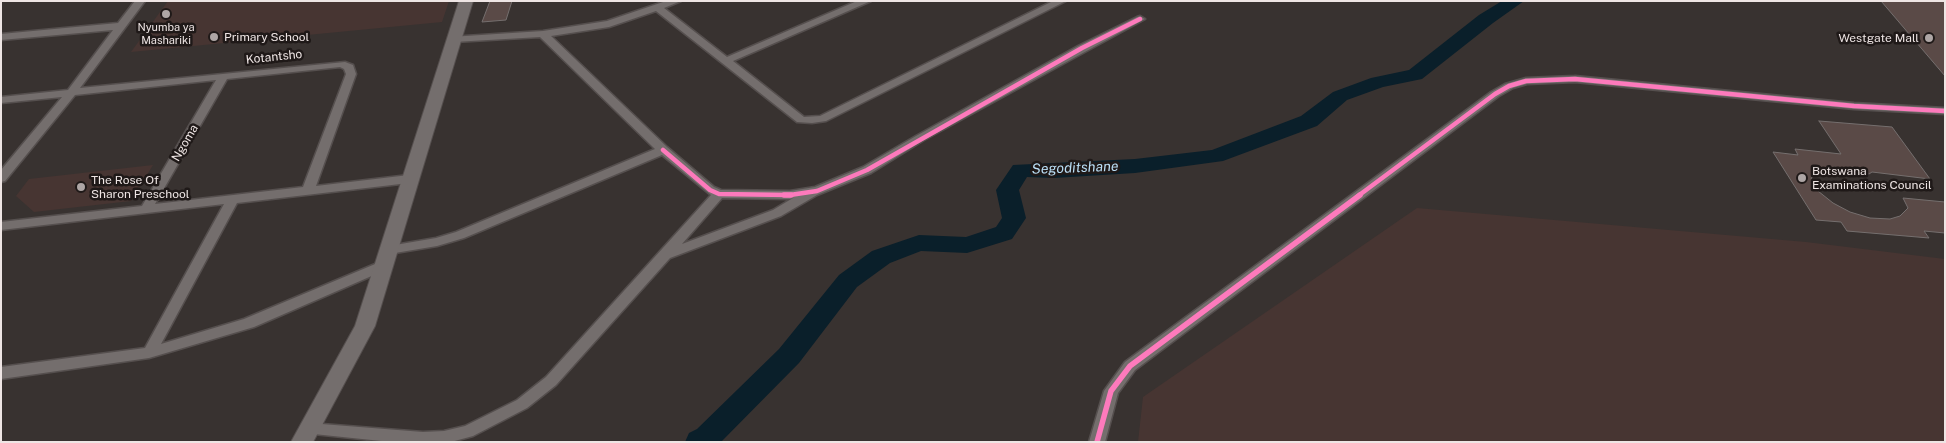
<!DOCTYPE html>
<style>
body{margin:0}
#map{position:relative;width:1946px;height:443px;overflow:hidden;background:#383230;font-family:"Public Sans",sans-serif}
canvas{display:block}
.frame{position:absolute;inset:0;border:2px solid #eee5e4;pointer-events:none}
</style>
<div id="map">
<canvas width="1946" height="443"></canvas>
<div class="frame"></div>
</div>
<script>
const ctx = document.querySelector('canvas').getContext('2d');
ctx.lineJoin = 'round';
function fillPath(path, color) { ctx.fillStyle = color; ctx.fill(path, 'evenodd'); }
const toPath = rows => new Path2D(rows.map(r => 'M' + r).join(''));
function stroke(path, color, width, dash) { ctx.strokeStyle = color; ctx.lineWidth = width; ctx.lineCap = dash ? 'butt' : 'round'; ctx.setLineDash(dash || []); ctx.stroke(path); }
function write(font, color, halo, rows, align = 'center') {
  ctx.font = font + ' "Public Sans",sans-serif'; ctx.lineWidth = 5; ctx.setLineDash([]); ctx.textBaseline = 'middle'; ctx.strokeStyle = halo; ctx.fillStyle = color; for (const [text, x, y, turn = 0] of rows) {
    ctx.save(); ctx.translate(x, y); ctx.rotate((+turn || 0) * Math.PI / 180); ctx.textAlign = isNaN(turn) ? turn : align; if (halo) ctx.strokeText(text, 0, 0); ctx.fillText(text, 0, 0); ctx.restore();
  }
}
const built = toPath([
 [168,1,449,1,442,22,131,52],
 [153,165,131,201,34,212,16,196,29,179],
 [1417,208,1806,242,1945,259,1945,442,1138,442,1143,397]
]);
const stream = toPath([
 [1510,1,1513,4]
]);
const river = toPath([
 [1502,1,1524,1,1493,23,1422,79,1383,87,1347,100,1317,126,1223,161,1135,173,1054,178,1027,177,1019,190,1026,218,1012,239,967,253,921,251,890,263,857,287,799,363,721,442,685,442,689,433,697,429,779,349,839,275,872,251,919,235,966,237,996,227,1002,218,996,190,1013,165,1135,159,1212,150,1301,116,1333,92,1371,78,1409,70,1479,15,1502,1]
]);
const building = toPath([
 [490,1,512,1,506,20,482,22,490,1],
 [1881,1,1945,1,1945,76,1881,1],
 [1819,121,1892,127,1930,179,1872,172,1869,174,1835,167,1824,169,1811,178,1818,191,1833,203,1850,212,1870,218,1890,219,1900,216,1908,208,1903,198,1945,202,1945,233,1924,231,1929,238,1847,231,1841,222,1816,220,1773,152,1798,155,1795,149,1841,154,1819,121]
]);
const street = toPath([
 [135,1,145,1,80,88,345,62,353,65,356,74,316,186,409,175,415,179,409,183,237,203,161,344,244,319,380,262,385,260,392,265,390,268,254,327,149,358,1,379,1,367,145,348,224,204,1,230,1,222,142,206,216,80,75,95,5,181,1,182,1,170,62,97,1,103,1,97,68,90,113,30,1,40,1,34,118,23,135,1],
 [340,67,344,69,346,74,303,187,155,204,227,79,340,67],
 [666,1,681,1,664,8,727,57,857,1,871,1,733,61,804,117,820,116,1053,1,1066,1,826,121,812,123,797,122,656,11,609,27,551,36,667,147,714,187,721,190,790,191,815,187,863,167,916,136,1078,46,1137,17,1140,16,1145,19,924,140,871,173,817,195,781,216,670,258,556,385,527,408,473,436,451,442,391,442,304,433,301,429,304,425,309,423,423,432,444,431,465,426,517,400,546,377,711,195,662,155,464,238,437,246,389,254,383,250,389,246,436,238,456,232,655,149,540,37,454,42,449,39,450,37,543,31,607,21,666,1],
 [722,198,790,199,793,198,773,210,682,244,722,198],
 [1575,76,1854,103,1945,108,1945,114,1854,109,1575,82,1527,84,1513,88,1499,96,1135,370,1118,393,1105,442,1089,442,1104,391,1125,362,1491,92,1505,84,1526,78,1575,76]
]);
const secondary = toPath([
 [459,1,473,1,375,326,313,442,291,442,355,326,459,1]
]);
const cyclewayFar1 = toPath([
 [663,150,710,190,719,194,790,195,817,191,867,170,1082,48,1140,19],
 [1358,196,1495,94,1509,86,1526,81,1575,79,1854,106,1945,111]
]);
const cycleway = toPath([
 [784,195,791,195],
 [1097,442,1111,391,1130,366,1360,195]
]);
const markers = [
 [166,14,5,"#aea6a5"],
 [214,37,5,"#aea6a5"],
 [1929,38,5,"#aea6a5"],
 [1802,178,5,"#aea6a5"],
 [81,187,5,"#aea6a5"]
];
const farPoinames = [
 ["Nyumba ya",166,28],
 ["Mashariki",166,41]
];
const poiNames = [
 ["Primary School",224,37],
 ["Westgate Mall",1919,38,"right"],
 ["Botswana",1812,171],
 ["Examinations Council",1812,185],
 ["The Rose Of",91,180],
 ["Sharon Preschool",91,194]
];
const streetNames = [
 ["Kotantsho",274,57,-6],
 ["Ngoma",185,143,-60]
];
const waterNames = [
 ["Segoditshane",1075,168,-2]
];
fillPath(built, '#473532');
stroke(stream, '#0a1f2a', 3);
fillPath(river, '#0a1f2a');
fillPath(building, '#5a4a47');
stroke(building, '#756f6e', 1);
stroke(street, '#554f4e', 3);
stroke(secondary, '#554f4e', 2);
fillPath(street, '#746e6d');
fillPath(secondary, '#746e6d');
stroke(cyclewayFar1, '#fd7abc', 4.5);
stroke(cycleway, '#fd7abc', 5.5);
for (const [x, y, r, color] of markers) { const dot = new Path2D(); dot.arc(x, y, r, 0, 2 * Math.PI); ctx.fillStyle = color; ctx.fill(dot); stroke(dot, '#1f1918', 2); }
write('11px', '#eee5e4', '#1f1918', farPoinames);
write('12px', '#eee5e4', '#1f1918', poiNames, 'left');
write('12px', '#eee5e4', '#1f1918', streetNames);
write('italic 14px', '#badef5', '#1f1918', waterNames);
</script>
